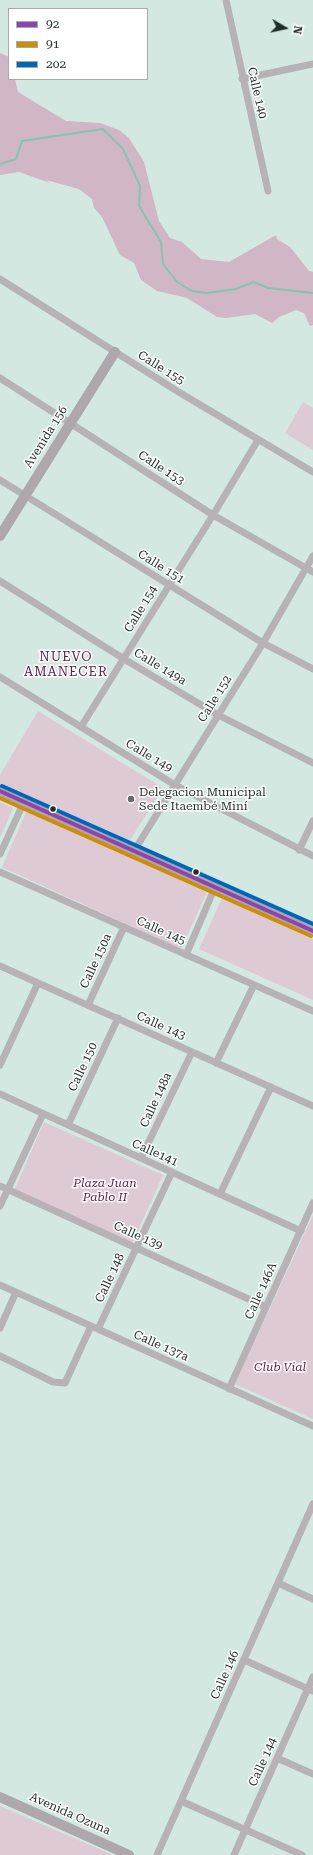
<!DOCTYPE html>
<meta charset="utf-8">
<style>
body{margin:0}
#map{position:relative;width:313px;height:1855px;overflow:hidden;background:#d3e8e0;font-family:"Roboto Serif",serif}
canvas{display:block}
.legend{position:absolute;left:8px;top:8px;width:140px;height:72px;box-sizing:border-box;background:#fff;border:1px solid #a5aba9;margin:0;padding:5px 7px;list-style:none;font-size:12px;color:#1e2d27}
.legend li{display:flex;align-items:center;gap:8px;height:20px}
.legend b{width:20px;border:1px solid #a5aba9}
.north{position:absolute;left:265px;top:8px;width:40px;height:40px;-webkit-text-stroke:3px #fff;paint-order:stroke;rotate:99deg;font-size:11px;font-weight:700;line-height:16px;text-align:center;color:#1e2d27}
.north::after{content:'';display:block;margin:auto;width:14px;height:18px;background:#1e2d27;clip-path:polygon(50% 0,100% 100%,50% 72%,0 100%)}
</style>
<div id="map">
<canvas width="313" height="1855"></canvas>
<ul class="legend">
<li><b style="height:5px;background:#8e44ad"></b>92</li>
<li><b style="height:5px;background:#cc8e08"></b>91</li>
<li><b style="height:5px;background:#0065bd"></b>202</li>
</ul>
<div class="north">N</div>
</div>
<script>
const ctx = document.querySelector('canvas').getContext('2d');
ctx.lineJoin = 'round';
function fillPath(path, color) { ctx.fillStyle = color; ctx.fill(path, 'evenodd'); }
const toPath = rows => new Path2D(rows.map(r => 'M' + r).join(''));
function stroke(path, color, width, dash) { ctx.strokeStyle = color; ctx.lineWidth = width; ctx.lineCap = dash ? 'butt' : 'round'; ctx.setLineDash(dash || []); ctx.stroke(path); }
function write(font, color, halo, rows, align = 'center') {
  ctx.font = font + ' "Roboto Serif",serif'; ctx.lineWidth = 3; ctx.setLineDash([]); ctx.textBaseline = 'middle'; ctx.strokeStyle = halo; ctx.fillStyle = color; for (const [text, x, y, turn = 0] of rows) {
    ctx.save(); ctx.translate(x, y); ctx.rotate((+turn || 0) * Math.PI / 180); ctx.textAlign = isNaN(turn) ? turn : align; if (halo) ctx.strokeText(text, 0, 0); ctx.fillText(text, 0, 0); ctx.restore();
  }
}
const green = toPath([
 [303,402,313,408,313,450,285,433],
 [38,711,163,788,130,840,0,785,0,775],
 [0,802,13,808,0,838],
 [27,810,207,892,181,949,2,867],
 [222,898,313,939,313,1000,199,949],
 [44,1122,163,1175,132,1244,14,1191],
 [313,1215,313,1419,235,1384],
 [0,1806,113,1855,0,1855]
]);
const forest = toPath([
 [0,53,9,57,9,79,15,79,18,92,66,121,100,123,119,130,129,138,144,162,159,221,170,238,182,242,201,259,229,262,276,235,277,239,290,247,309,271,313,272,313,325,310,326,304,313,296,310,279,317,272,323,255,314,226,318,217,317,187,298,157,291,141,280,134,263,120,255,102,217,94,208,92,199,79,189,46,180,50,183,19,172,0,175]
]);
const stream = toPath([
 [0,164,16,159,22,141,103,129,123,149,140,186,139,206,161,242,163,264,177,282,192,291,206,293,236,289,254,282,268,288,313,293]
]);
const street = toPath([
 [226,0,268,191],
 [242,79,313,64],
 [0,279,177,391,313,472],
 [0,378,213,515,313,572],
 [0,480,263,643,313,669],
 [0,581,124,659,218,715,313,763],
 [0,677,175,785,313,856],
 [81,727,213,515,258,440],
 [299,850,313,821],
 [134,851,263,643,313,556],
 [0,854,24,802],
 [0,872,313,1011],
 [186,955,215,887],
 [0,966,313,1106],
 [88,1005,124,927],
 [216,1063,254,985],
 [0,1065,38,983],
 [0,1094,301,1231],
 [68,1125,118,1018],
 [141,1158,192,1052],
 [0,1186,266,1307],
 [220,1194,271,1087],
 [0,1206,43,1114],
 [0,1285,313,1426],
 [0,1328,16,1292],
 [98,1329,172,1172],
 [0,1356,53,1382,65,1383,91,1326],
 [229,1389,313,1203],
 [278,1583,313,1599],
 [244,1660,313,1691],
 [277,1758,313,1774],
 [181,1801,302,1855],
 [157,1855,313,1504],
 [234,1855,313,1677]
]);
const secondary = toPath([
 [0,536,115,352],
 [0,791,313,931],
 [0,1797,129,1855]
]);
const bus1 = toPath([
 [0,791,313,931]
]);
const bus2 = toPath([
 [0,798,311,936]
]);
const bus3 = toPath([
 [2,786,313,924]
]);
const markers = [
 [131,799,4,"#5d6e68"],
 [53,809,3.5,"#1e2d27"],
 [196,872,3.5,"#1e2d27"]
];
const streetNames = [
 ["Calle 140",257,93,77],
 ["Calle 155",161,368,32],
 ["Avenida 156",46,437,-58],
 ["Calle 153",161,468,33],
 ["Calle 151",161,567,32],
 ["Calle 154",141,609,-59],
 ["Calle 149a",160,667,31],
 ["Calle 152",215,699,-58],
 ["Calle 149",149,756,31],
 ["Calle 145",161,931,24],
 ["Calle 150a",96,961,-65],
 ["Calle 143",161,1026,24],
 ["Calle 150",83,1067,-65],
 ["Calle 148a",156,1100,-65],
 ["Calle141",155,1153,24],
 ["Calle 139",138,1236,24],
 ["Calle 148",110,1278,-65],
 ["Calle 146A",261,1291,-66],
 ["Calle 137a",161,1346,24],
 ["Calle 146",225,1675,-66],
 ["Calle 144",263,1762,-66],
 ["Avenida Ozuna",70,1814,24]
];
const poiNames = [
 ["Delegacion Municipal",139,792],
 ["Sede Itaembé Miní",139,806]
];
const parkNames = [
 ["Plaza Juan",105,1183],
 ["Pablo II",105,1197],
 ["Club Vial",280,1367]
];
const neighbourhoodNames = [
 ["NUEVO",66,657],
 ["AMANECER",66,672]
];
fillPath(green, '#ddcad5');
fillPath(forest, '#d1b6c6');
stroke(stream, '#84c5b0', 2);
stroke(street, '#b7b2b5', 7);
stroke(secondary, '#aea7ab', 10);
stroke(bus1, '#8e44ad', 4);
stroke(bus2, '#cc8e08', 4);
stroke(bus3, '#0065bd', 4);
for (const [x, y, r, color] of markers) { const dot = new Path2D(); dot.arc(x, y, r, 0, 2 * Math.PI); ctx.fillStyle = color; ctx.fill(dot); stroke(dot, '#fff', 1.5); }
write('12px', '#1e2d27', '#fff', streetNames);
write('12px', '#1e2d27', '#fff', poiNames, 'left');
write('italic 12px', '#651849', '#fff', parkNames);
ctx.letterSpacing = '1px';
write('13px', '#602347', '#fff', neighbourhoodNames);
ctx.letterSpacing = '0px';
</script>
